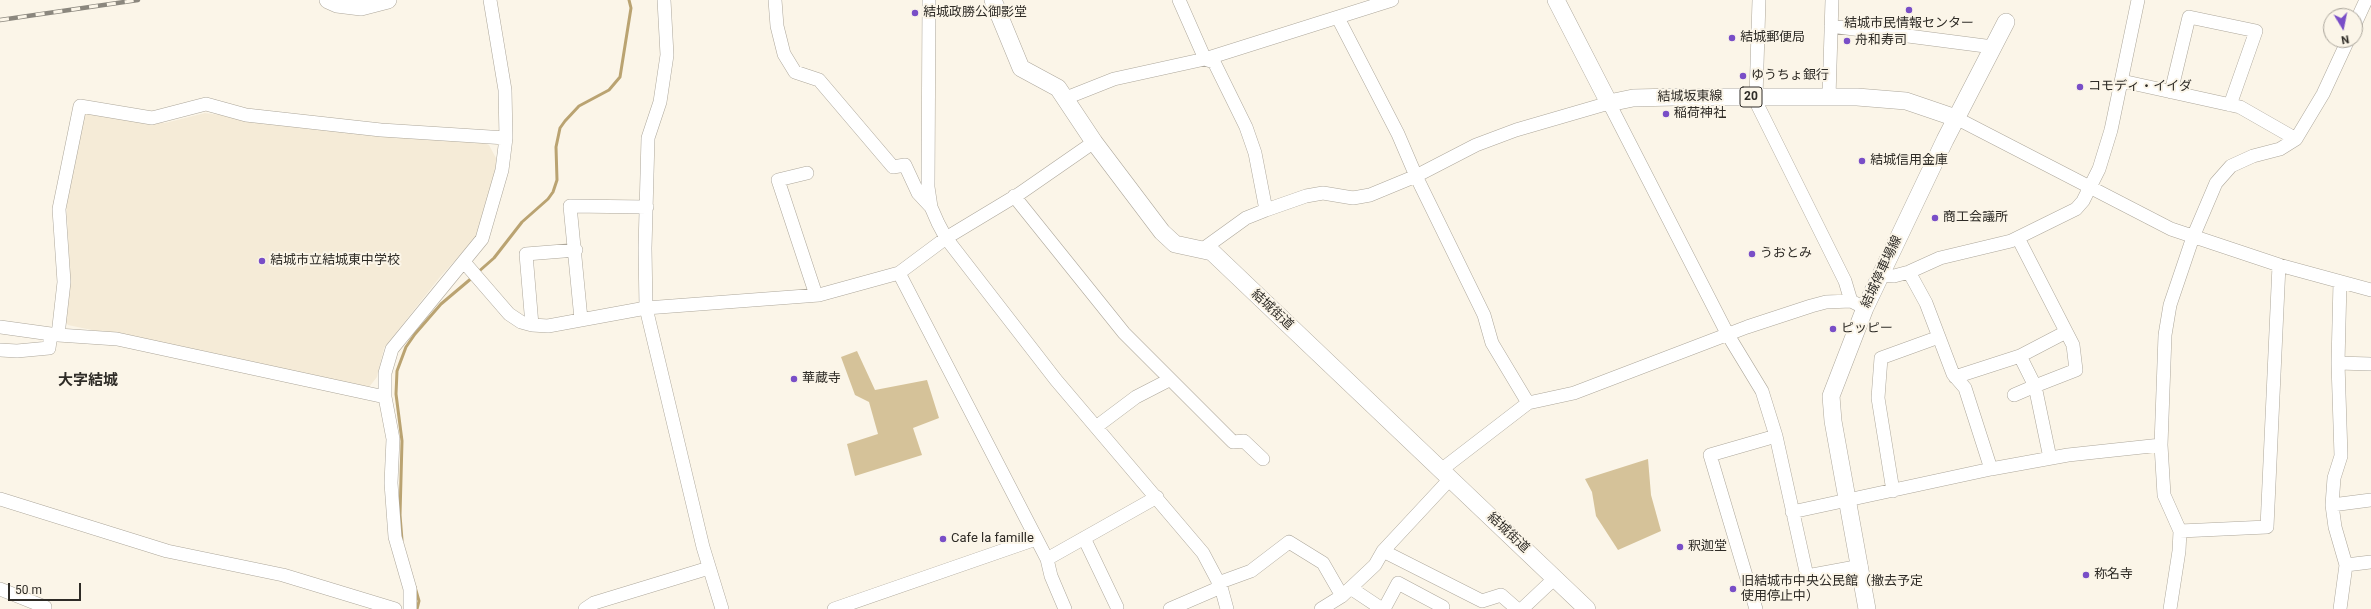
<!DOCTYPE html>
<meta charset="utf-8">
<style>
body{margin:0}
#map{position:relative;width:2371px;height:609px;overflow:hidden;background:#fbf5e8;font-family:Roboto,sans-serif}
canvas{display:block}
.north{position:absolute;left:2323px;top:8px;width:40px;height:40px;box-sizing:border-box;background:#fbf5e8;border:1px solid #a9a49a;border-radius:50%;rotate:170deg;font-size:11px;font-weight:700;line-height:16px;text-align:center;color:#2e2b26}
.north::after{content:'';display:block;margin:auto;width:14px;height:18px;background:#794ec7;clip-path:polygon(50% 0,100% 100%,50% 72%,0 100%)}
.scale{position:absolute;left:8px;top:583px;width:73px;height:18px;box-sizing:border-box;border:2px solid #2e2b26;border-top:0;padding-left:5px;font-size:12px;line-height:14px;white-space:nowrap;color:#2e2b26;-webkit-text-stroke:3px #fbf5e8;paint-order:stroke}
</style>
<div id="map">
<canvas width="2371" height="609"></canvas>
<div class="north">N</div>
<div class="scale">50 m</div>
</div>
<script>
const ctx = document.querySelector('canvas').getContext('2d');
ctx.lineJoin = 'round';
function fillPath(path, color) { ctx.fillStyle = color; ctx.fill(path, 'evenodd'); }
const toPath = rows => new Path2D(rows.map(r => 'M' + r).join(''));
function stroke(path, color, width, dash) { ctx.strokeStyle = color; ctx.lineWidth = width; ctx.lineCap = dash ? 'butt' : 'round'; ctx.setLineDash(dash || []); ctx.stroke(path); }
function write(font, color, halo, rows, align = 'center') {
  ctx.font = font + ' Roboto,"Noto Sans JP",sans-serif'; ctx.lineWidth = 4; ctx.setLineDash([]); ctx.textBaseline = 'middle'; ctx.strokeStyle = halo; ctx.fillStyle = color; for (const [text, x, y, turn = 0] of rows) {
    ctx.save(); ctx.translate(x, y); ctx.rotate((+turn || 0) * Math.PI / 180); ctx.textAlign = isNaN(turn) ? turn : align; if (halo) ctx.strokeText(text, 0, 0); ctx.fillText(text, 0, 0); ctx.restore();
  }
}
const built = toPath([
 [205,113,342,131,482,142,489,145,498,162,478,235,440,277,384,348,377,377,369,387,361,387,68,325,65,321,66,301,70,272,66,197,82,117,87,114,165,123]
]);
const green = toPath([
 [857,351,875,390,927,380,939,418,913,428,922,455,855,476,847,444,878,434,869,402,855,395,841,357],
 [1648,459,1651,495,1661,531,1618,550,1596,516,1592,492,1585,479]
]);
const stream = toPath([
 [477,273,494,258,522,222,548,199,553,192,557,180,556,147,560,128,565,121,579,106,609,90,620,77,631,8,629,0],
 [402,540,400,515,402,441,396,394,397,371,406,347,415,334,441,304,473,277],
 [415,587,419,601,417,609]
]);
const minor = toPath([
 [664,0,667,55,660,102,648,138,645,248,646,308,703,547,722,609],
 [775,0,777,26,784,54,795,72,819,80,893,167,905,165,918,193,931,207],
 [929,0,928,187,931,207,938,223,946,238,1056,380,1203,553,1221,587,1227,609],
 [1179,0,1205,59,1214,62,1246,127,1255,153,1266,210],
 [1759,0,1756,97,1758,106,1845,281,1851,301],
 [1338,18,1398,134,1416,176,1484,315,1492,343,1528,403],
 [2355,24,2366,0],
 [1831,26,1993,47],
 [2122,81,2240,107,2296,139],
 [2171,92,2189,17,2256,31,2230,105],
 [1829,97,1832,0],
 [1066,98,1114,79,1205,59,1392,0],
 [1956,118,2171,229,2279,265,2371,290],
 [807,173,778,180,816,295],
 [1014,196,1124,333,1233,442,1244,441,1263,459],
 [2018,238,2073,345,2076,370,2035,386,2050,458],
 [1203,249,1246,218,1266,210,1306,196,1323,193,1353,198,1370,195,1416,176,1476,145,1516,130,1609,103,1728,335,1762,391,1776,436,1807,576,1861,566],
 [464,262,509,314,521,322,532,325,548,326,646,308,819,295,899,273,946,238,1019,194,1094,142],
 [1909,272,1926,303,1953,374,1965,388,1991,469],
 [899,273,1047,559,1051,576,1065,609],
 [1880,275,1894,276,1909,272,1940,258,2011,241,2076,209,2083,201,2099,169,2111,130,2138,0],
 [2340,282,2338,363,2341,456,2334,478,2332,505,2335,527,2346,565,2340,609],
 [581,319,570,206,647,207],
 [532,325,526,254,576,250],
 [0,327,58,335,117,339,385,397],
 [58,335,64,282,59,209,80,106,152,118,206,104,246,115,381,130,506,138],
 [0,350,17,351,49,348,51,334],
 [2020,356,2066,332],
 [2338,363,2371,364],
 [1955,377,2020,356,2035,386,2014,395],
 [1096,427,1136,397,1169,380],
 [1441,470,1528,403,1574,393,1747,327,1811,306,1826,302,1851,301,1865,308],
 [1893,491,1878,398,1881,358,1939,337],
 [0,499,167,551,283,575,395,609],
 [2332,505,2371,500],
 [1792,512,1991,469,2068,455,2161,445],
 [2180,531,2267,527,2279,265],
 [1084,538,1117,607],
 [1383,551,1482,601,1501,595,1517,609],
 [1047,559,1157,497],
 [2346,565,2371,562],
 [1218,583,1251,571,1289,542,1323,563,1342,596],
 [0,589,45,607,45,609],
 [1352,589,1382,609],
 [410,609,410,589,395,537,391,483,393,439,385,397,385,373,392,349,482,239,502,170,506,138,505,90,490,0],
 [585,609,594,603,709,568],
 [834,609,1036,539],
 [1170,609,1221,587],
 [1321,609,1342,596,1375,565,1383,551,1450,479],
 [1384,609,1398,583,1443,607,1441,609],
 [1522,609,1555,578],
 [1756,609,1710,455,1776,436],
 [2170,609,2179,551,2180,531,2164,495,2161,445,2165,335,2170,305,2193,237,2216,183,2231,166,2253,156,2280,149,2296,139,2323,94,2348,40]
]);
const major = toPath([
 [328,0,337,4,361,7,388,0],
 [993,0,1021,68,1058,88,1094,142,1162,232,1175,244,1212,252,1587,609],
 [1556,0,1609,103,1633,98,1675,97,1857,97,1906,101,1956,118],
 [1867,609,1833,421,1831,396,1865,308,1945,140,2006,22]
]);
const rail = toPath([
 [0,20,138,0]
]);
const markers = [
 [1909,10,4,"#794ec7"],
 [915,13,4,"#794ec7"],
 [1732,38,4,"#794ec7"],
 [1847,41,4,"#794ec7"],
 [1743,76,4,"#794ec7"],
 [2080,87,4,"#794ec7"],
 [1666,114,4,"#794ec7"],
 [1862,161,4,"#794ec7"],
 [1935,218,4,"#794ec7"],
 [1752,254,4,"#794ec7"],
 [262,261,4,"#794ec7"],
 [1833,329,4,"#794ec7"],
 [794,379,4,"#794ec7"],
 [943,539,4,"#794ec7"],
 [1680,547,4,"#794ec7"],
 [2086,575,4,"#794ec7"],
 [1733,589,4,"#794ec7"]
];
const shields = [
 [1751,97,22]
];
const shieldNames = [
 ["20",1751,97]
];
const poiNames = [
 ["結城政勝公御影堂",923,13],
 ["結城市民情報センター",1909,24,"center"],
 ["結城郵便局",1740,38],
 ["舟和寿司",1855,41],
 ["ゆうちょ銀行",1751,76],
 ["コモディ・イイダ",2088,87],
 ["稲荷神社",1674,114],
 ["結城信用金庫",1870,161],
 ["商工会議所",1943,218],
 ["うおとみ",1760,254],
 ["結城市立結城東中学校",270,261],
 ["ピッピー",1841,329],
 ["華蔵寺",802,379],
 ["Cafe la famille",951,539],
 ["釈迦堂",1688,547],
 ["称名寺",2094,575],
 ["旧結城市中央公民館（撤去予定",1741,582],
 ["使用停止中）",1741,597]
];
const streetNames = [
 ["結城坂東線",1690,97,-1],
 ["結城停車場線",1882,272,-65],
 ["結城街道",1272,310,43],
 ["結城街道",1508,533,43]
];
const quarterNames = [
 ["大字結城",88,381]
];
fillPath(built, '#f5ebd7');
fillPath(green, '#d5c299');
stroke(stream, '#baa371', 3);
stroke(minor, '#ada79b', 14);
stroke(major, '#ada79b', 18);
stroke(minor, '#fff', 13);
stroke(major, '#fff', 17);
stroke(rail, '#8b877e', 4.5);
stroke(rail, '#fbf5e8', 3, [9]);
for (const [x, y, r, color] of markers) { const dot = new Path2D(); dot.arc(x, y, r, 0, 2 * Math.PI); ctx.fillStyle = color; ctx.fill(dot); stroke(dot, '#fbf5e8', 1.5); }
for (const [x, y, w] of shields) { const box = new Path2D(); box.roundRect(x - w / 2, y - 10, w, 20, 3); ctx.fillStyle = '#fbf5e8'; ctx.fill(box); stroke(box, '#2e2b26', 1); }
write('bold 12px', '#2e2b26', null, shieldNames);
write('13px', '#2e2b26', '#fbf5e8', poiNames, 'left');
write('13px', '#2e2b26', '#fbf5e8', streetNames);
write('bold 15px', '#2e2b26', '#fbf5e8', quarterNames);
</script>
